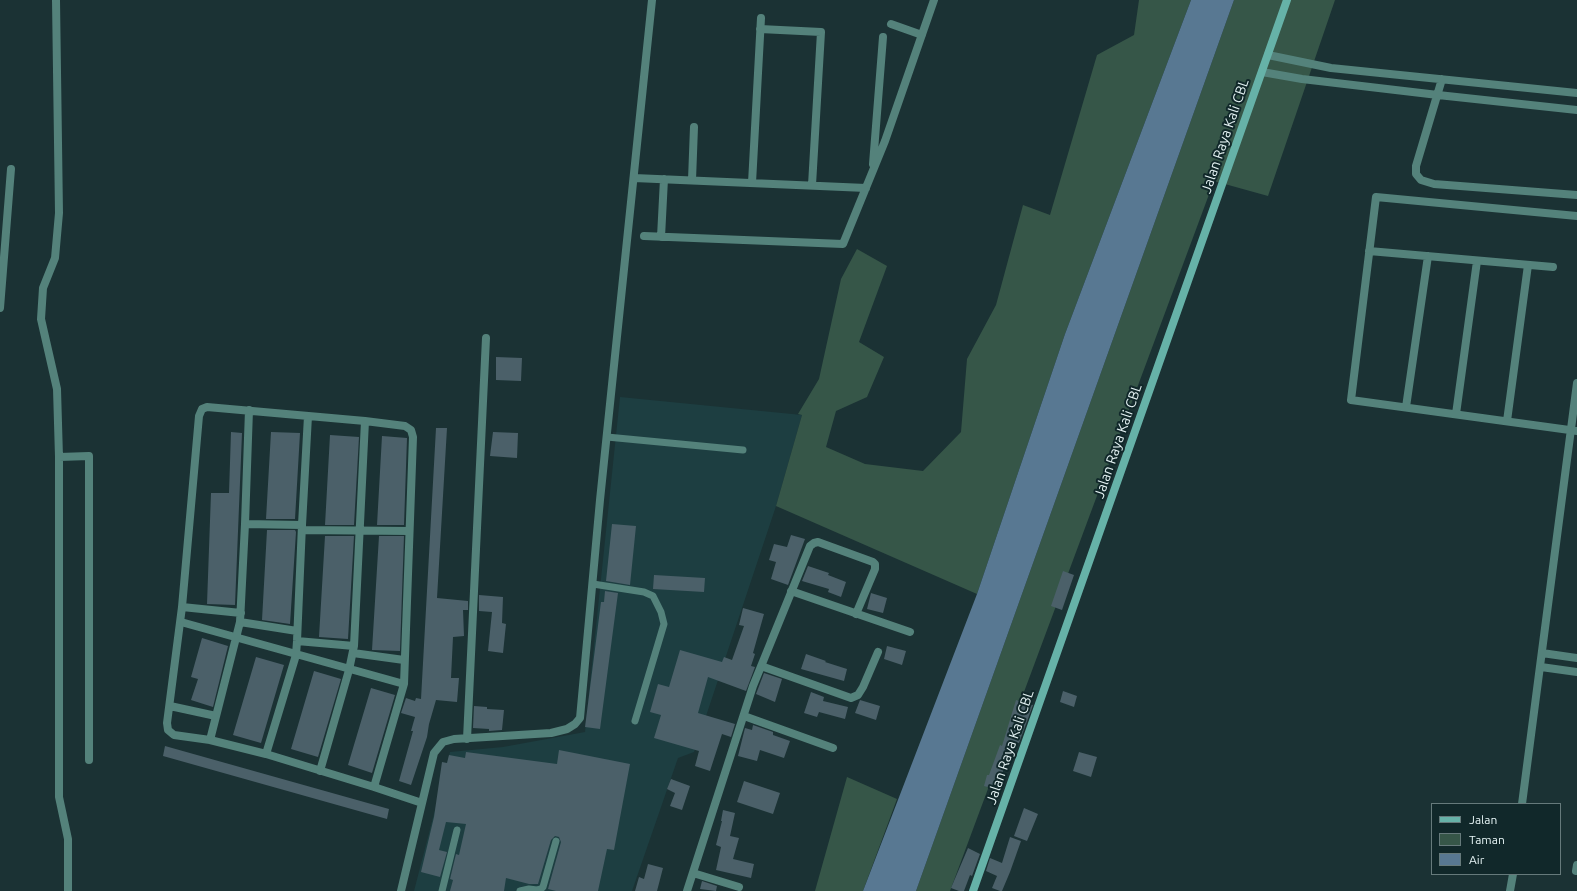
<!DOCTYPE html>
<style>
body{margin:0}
#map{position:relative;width:1577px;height:891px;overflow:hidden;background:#1b3234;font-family:Ubuntu,sans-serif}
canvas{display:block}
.legend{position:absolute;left:1431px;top:803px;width:130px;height:72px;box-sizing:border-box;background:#11282a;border:1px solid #667a7b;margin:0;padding:5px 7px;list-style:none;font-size:12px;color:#e6f4f5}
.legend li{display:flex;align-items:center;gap:8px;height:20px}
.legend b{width:20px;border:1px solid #667a7b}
</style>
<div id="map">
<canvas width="1577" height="891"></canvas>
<ul class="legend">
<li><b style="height:5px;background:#66b2a8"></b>Jalan</li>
<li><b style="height:11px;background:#365648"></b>Taman</li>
<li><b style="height:11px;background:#587892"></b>Air</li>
</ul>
</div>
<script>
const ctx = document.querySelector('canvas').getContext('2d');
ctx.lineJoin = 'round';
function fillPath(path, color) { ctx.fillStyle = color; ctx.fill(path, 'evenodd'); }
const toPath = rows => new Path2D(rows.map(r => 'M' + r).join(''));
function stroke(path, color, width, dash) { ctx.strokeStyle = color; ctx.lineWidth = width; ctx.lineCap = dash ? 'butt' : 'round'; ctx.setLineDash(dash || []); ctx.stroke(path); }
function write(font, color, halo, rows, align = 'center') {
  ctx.font = font + ' Ubuntu,sans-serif'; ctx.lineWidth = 4; ctx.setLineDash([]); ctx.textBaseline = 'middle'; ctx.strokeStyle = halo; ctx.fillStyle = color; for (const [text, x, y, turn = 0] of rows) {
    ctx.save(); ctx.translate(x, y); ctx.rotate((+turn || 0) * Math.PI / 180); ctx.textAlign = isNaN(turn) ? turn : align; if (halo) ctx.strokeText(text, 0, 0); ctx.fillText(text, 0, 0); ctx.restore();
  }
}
const built = toPath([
 [620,397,802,415,776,506,694,752,678,758,632,891,414,891,450,752,503,747,585,732]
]);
const green = toPath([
 [1139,0,1191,0,1065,334,977,594,776,506,802,415,798,414,819,379,841,279,857,249,887,266,859,342,884,357,867,397,836,411,826,447,865,464,923,471,961,432,967,359,996,305,1023,205,1050,215,1097,55,1134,35],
 [1234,0,1335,0,1268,196,1214,181,950,891,916,891],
 [847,777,897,799,863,891,815,891]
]);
const water = toPath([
 [1191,0,1234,0,916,891,863,891,977,594,1065,334]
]);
const building = toPath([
 [496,357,522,358,521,381,496,380],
 [436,428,447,428,437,598,468,601,468,610,463,610,464,636,453,637,451,678,459,678,457,702,436,700,429,724,427,737,411,785,399,781,413,731,411,731,415,717,401,713,406,698,415,701,416,698,421,699],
 [231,432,242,433,235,605,207,604,211,493,229,493],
 [271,432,300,433,295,519,266,519],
 [493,432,518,433,517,458,490,456],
 [330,435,359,437,354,525,325,525],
 [382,436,407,438,404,525,377,525],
 [612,524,636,526,630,585,606,581],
 [267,530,295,530,296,532,290,624,262,620],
 [791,535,805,539,788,585,771,579,776,562,769,560,774,544,787,547],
 [325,536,354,536,348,639,319,637],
 [379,536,404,536,400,651,372,650],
 [808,566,829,573,828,575,846,582,841,597,828,592,829,589,802,581],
 [1063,571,1074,575,1062,610,1051,606],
 [654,575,705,578,704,592,653,589],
 [605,591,618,593,600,729,585,727,601,602,604,602],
 [871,593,887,598,883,613,867,609],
 [479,595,503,597,502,623,506,624,503,653,488,651,492,612,479,611],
 [743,608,764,614,753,653,755,654,751,666,755,667,746,691,708,677,698,713,735,724,731,737,722,734,710,771,695,766,699,751,654,738,661,715,650,712,658,684,669,687,680,650,722,662,724,657,732,660,744,626,739,625],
 [202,638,228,646,213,707,191,700,198,679,191,677],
 [887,646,906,651,902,665,884,659],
 [806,654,826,661,825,662,847,669,844,681,801,669],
 [256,657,284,665,261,743,233,735],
 [314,671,341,679,318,757,291,749],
 [764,673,782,679,775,702,756,694],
 [371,688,395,695,372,773,348,765],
 [1063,691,1077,696,1074,707,1060,702],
 [811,692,824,697,823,701,848,707,845,719,819,712,817,717,804,713],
 [860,700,880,706,876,720,855,713],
 [1016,700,1033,705,1019,743,1014,742,1000,779,1002,779,999,790,984,786,987,775,989,775,1000,745,1002,746],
 [474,706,487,707,487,709,504,710,502,730,489,731,489,729,473,728],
 [753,725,773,732,773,735,790,741,784,758,760,750,757,761,738,756,745,728,752,730],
 [165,746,389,809,387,819,163,756],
 [559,750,630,764,614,850,607,849,598,891,556,891,548,889,561,842,559,837,555,836,551,840,538,884,529,884,506,878,504,891,450,891,453,880,450,879,456,854,459,855,466,824,446,822,439,850,447,852,440,877,421,872,434,817,442,762,447,763,449,755,465,758,466,752,557,764],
 [1079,752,1097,757,1091,777,1073,771],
 [671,779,690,786,682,810,670,806,675,793,667,789],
 [744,781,780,793,773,814,737,802],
 [1024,808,1038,814,1027,841,1014,836],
 [723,810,735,813,730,836,739,838,733,859,754,864,751,878,716,870,721,847,716,845,722,821,721,821],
 [1010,837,1021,841,1010,872,1002,891,1000,891,992,888,997,876,986,871,990,858,1002,863],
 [968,848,980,854,972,876,970,875,964,891,959,891,951,888],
 [648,864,663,868,657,891,635,891,639,877,644,879],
 [702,881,717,886,716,891,700,889]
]);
const lane = toPath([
 [607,437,743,450],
 [593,584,644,592,653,596,661,612,664,624,635,721],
 [442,891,457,830],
 [520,891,529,889,537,890,541,889,543,887,556,841]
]);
const street = toPath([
 [56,0,59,213,55,258,43,288,41,319,57,389,59,457,59,797,68,839,68,891],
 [891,24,922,35],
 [760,29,821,32,812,185],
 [1268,55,1331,68,1577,93],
 [1262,72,1302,79,1438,95,1577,110],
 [1442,79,1416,166,1416,174,1421,180,1434,184,1577,195],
 [873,164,883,37],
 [634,178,866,188],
 [692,180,694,127],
 [752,183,761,18],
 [1577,216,1376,197,1351,400,1577,431],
 [644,236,843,244,885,141,934,0],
 [661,237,664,179],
 [1369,251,1553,267],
 [0,308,11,169],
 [1406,407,1428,256],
 [1456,414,1477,261],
 [1507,421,1528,265],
 [59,457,89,456,89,760],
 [245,524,302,525],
 [302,530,409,531],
 [791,591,910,632],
 [182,607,241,613],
 [181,622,404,684],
 [240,622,297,631],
 [297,641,354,646],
 [353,653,404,660],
 [1542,653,1577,658],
 [761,666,851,698,858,695,863,687,878,652],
 [1541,667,1577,672],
 [170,706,216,716],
 [744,716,833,748],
 [467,739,486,338],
 [210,740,240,622,245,524,249,410],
 [266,754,296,655,297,641,302,525,308,416],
 [320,771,349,670,354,646,365,421],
 [374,787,404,684,413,437,411,430,405,426,365,421,207,407,202,409,199,416,182,607,167,723,168,730,174,735,210,740,266,754,374,787,422,803],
 [1522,804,1577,383],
 [1576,871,1577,865],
 [693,873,739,887],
 [401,891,434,753,443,742,454,739,551,733,567,729,575,724,580,718,600,500,652,0],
 [687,891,753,686,810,546,814,543,818,542,873,562,875,564,875,569,856,614],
 [1510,891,1513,874]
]);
const secondary = toPath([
 [973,891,1287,0]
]);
const streetNames = [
 ["Jalan Raya Kali CBL",1225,136,-71],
 ["Jalan Raya Kali CBL",1118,441,-71],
 ["Jalan Raya Kali CBL",1010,747,-71]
];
fillPath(built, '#1d3e41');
fillPath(green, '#365648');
fillPath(water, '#587892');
fillPath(building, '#4b6069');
stroke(lane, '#54827b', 7);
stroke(street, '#54827b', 8);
stroke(secondary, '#66b2a8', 8);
write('14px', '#e6f4f5', '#11282a', streetNames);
</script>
